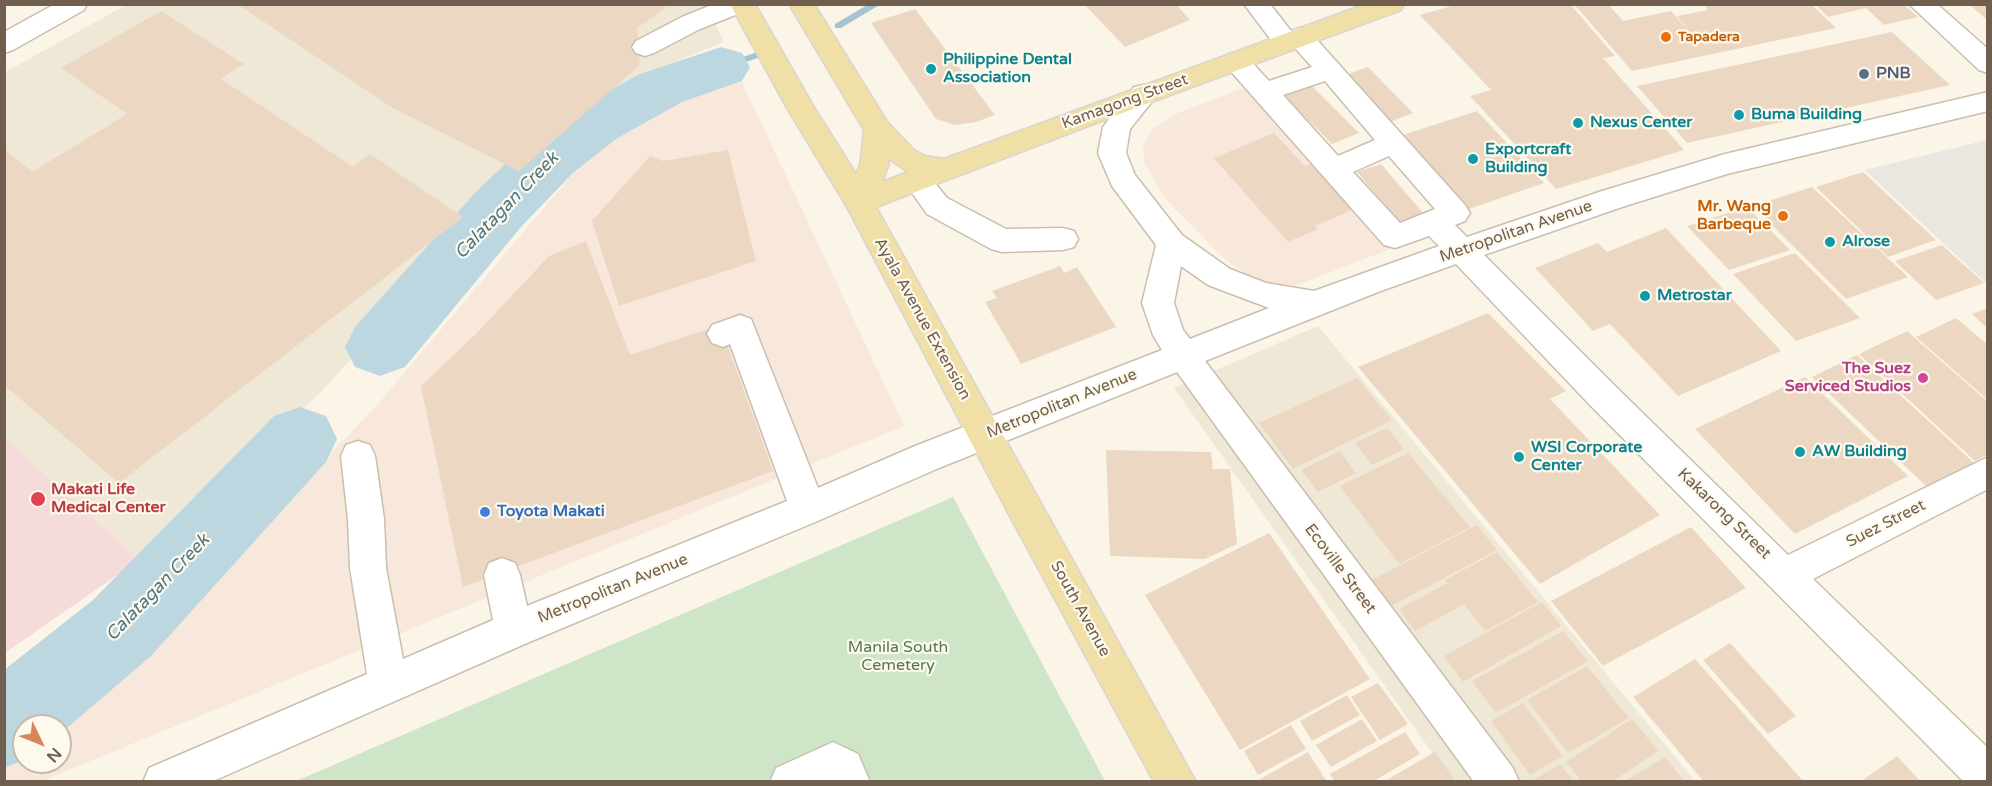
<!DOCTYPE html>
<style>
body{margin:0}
#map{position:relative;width:1992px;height:786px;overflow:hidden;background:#faf5e7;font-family:"Varela Round",sans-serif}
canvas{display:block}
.frame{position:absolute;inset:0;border:6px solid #705f4e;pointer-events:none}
.north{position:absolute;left:12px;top:714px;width:60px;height:60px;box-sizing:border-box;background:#fdf9ed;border:2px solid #c5bbad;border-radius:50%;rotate:133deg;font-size:16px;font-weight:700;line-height:24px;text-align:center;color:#705f4e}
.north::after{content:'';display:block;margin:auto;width:21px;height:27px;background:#d5865a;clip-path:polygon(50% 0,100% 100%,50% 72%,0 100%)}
</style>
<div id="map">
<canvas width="1992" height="786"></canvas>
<div class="frame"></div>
<div class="north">N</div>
</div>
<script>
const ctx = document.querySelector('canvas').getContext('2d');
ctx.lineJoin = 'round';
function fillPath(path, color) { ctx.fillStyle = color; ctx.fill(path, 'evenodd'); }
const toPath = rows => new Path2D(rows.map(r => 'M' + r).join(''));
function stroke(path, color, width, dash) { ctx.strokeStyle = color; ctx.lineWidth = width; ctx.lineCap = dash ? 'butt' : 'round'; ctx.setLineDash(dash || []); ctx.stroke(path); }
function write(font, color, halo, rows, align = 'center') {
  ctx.font = font + ' "Varela Round",sans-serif'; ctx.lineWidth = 4.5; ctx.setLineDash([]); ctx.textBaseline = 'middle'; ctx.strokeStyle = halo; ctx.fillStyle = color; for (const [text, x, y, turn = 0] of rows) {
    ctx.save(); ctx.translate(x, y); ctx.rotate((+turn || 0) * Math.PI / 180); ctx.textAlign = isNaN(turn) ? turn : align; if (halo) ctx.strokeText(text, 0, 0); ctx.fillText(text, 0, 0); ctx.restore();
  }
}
const residential = toPath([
 [126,5,706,5,724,42,652,71,588,113,539,154,320,393,139,560,5,438,5,72],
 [1318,326,1695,781,1452,781,1174,388]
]);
const commercial = toPath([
 [741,80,904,426,42,781,5,782,5,749,24,735,24,762,60,762,60,726,36,726,193,598,378,404,570,177,613,138,673,100],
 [1246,87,1408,242,1287,289,1259,283,1221,256,1164,197,1144,162,1143,145,1153,129,1175,114]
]);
const industrial = toPath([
 [1987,140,1988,140,1987,284,1865,170]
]);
const medical = toPath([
 [5,438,139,560,5,653]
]);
const green = toPath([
 [953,497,1105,781,294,782]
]);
const stream = toPath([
 [869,4,881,4,841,28,835,28,835,24,869,4],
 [758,52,761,53,761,57,721,70,716,67,718,65,758,52]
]);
const river = toPath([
 [721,47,742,53,750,67,742,81,682,102,616,139,573,173,521,227,405,367,380,376,355,367,345,347,355,327,475,193,529,141,574,109,640,74,721,47],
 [300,407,326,416,337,439,326,462,151,656,60,734,60,726,24,726,24,760,4,768,4,670,93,600,274,416,300,407]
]);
const building = toPath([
 [237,4,664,4,665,8,637,28,640,65,519,171,391,107],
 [1084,4,1176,4,1190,20,1125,47],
 [1458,4,1570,4,1615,56,1603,58,1684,150,1556,189,1470,96,1491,90,1420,15],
 [1574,4,1608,4,1623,21,1671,11,1689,31,1677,16,1708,10,1704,4,1811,4,1836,28,1632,71],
 [1815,4,1903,4,1918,17,1884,25,1866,8,1828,17],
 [1969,4,1988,4,1988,21],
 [915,9,995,115,976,122,954,125,936,119,871,23],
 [161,11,244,64,221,79,353,167,370,154,463,217,119,483,4,385,4,149,32,172,127,114,61,68],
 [1892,32,1950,85,1687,143,1637,86],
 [1368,67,1413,113,1390,122,1345,75],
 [1309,83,1359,133,1332,144,1282,94],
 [1477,111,1544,183,1469,209,1403,135],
 [1274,133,1305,166,1322,159,1366,204,1315,226,1318,229,1288,242,1214,158],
 [728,150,756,261,619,306,592,221,650,156,663,161],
 [1381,164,1430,221,1406,230,1357,172],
 [1863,172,1936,240,1888,257,1816,187],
 [1812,187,1908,277,1846,299,1753,206],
 [1747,207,1790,250,1729,270,1687,226],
 [1666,228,1781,351,1678,396,1610,324,1593,331,1535,268,1598,243,1607,252],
 [586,241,630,355,720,325,773,471,463,587,421,386,477,333,549,256],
 [1942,245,1984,283,1936,300,1895,261],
 [1795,253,1860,318,1796,341,1733,274],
 [1060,266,1064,273,1077,267,1116,327,1021,364,985,302,997,298,992,291],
 [1988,308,1988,329,1972,314],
 [1488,313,1566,391,1550,399,1660,515,1540,584,1358,367],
 [1956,318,1988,345,1988,400,1916,337],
 [1907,331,1988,402,1988,454,1975,461,1859,354],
 [1857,355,1975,464,1929,489,1812,377],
 [1805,377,1908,476,1795,534,1695,429],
 [1357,378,1392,420,1293,469,1259,423],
 [1387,428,1404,449,1372,465,1355,443],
 [1106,450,1211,452,1213,469,1230,469,1237,544,1205,559,1110,556],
 [1340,451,1356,473,1318,492,1301,470],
 [1408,453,1470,527,1399,564,1340,486],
 [1477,525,1497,550,1391,606,1372,580],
 [1691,527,1746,588,1603,666,1551,601],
 [1269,533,1370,679,1240,750,1145,595],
 [1497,552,1538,602,1485,631,1464,604,1415,631,1399,609,1447,583,1445,580],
 [1542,602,1561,626,1463,682,1444,656],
 [1563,631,1588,661,1496,713,1472,681],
 [1730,643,1796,716,1768,734,1703,660],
 [1695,659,1804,782,1704,782,1633,697],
 [1587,666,1629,718,1568,753,1527,700],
 [1378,683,1408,724,1380,740,1351,697],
 [1347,695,1360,715,1312,741,1300,721],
 [1523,703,1563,756,1530,775,1491,721],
 [1362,719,1377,741,1331,767,1316,745],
 [1632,719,1658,751,1612,782,1582,782,1566,762],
 [1291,725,1306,749,1258,775,1244,751],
 [1405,732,1420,754,1372,782,1335,782,1330,774],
 [1308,752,1327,782,1255,782],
 [1435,752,1456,782,1383,782],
 [1897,756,1921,782,1860,782],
 [1665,757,1685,782,1624,782],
 [1560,764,1574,782,1533,780]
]);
const minor = toPath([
 [55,4,87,4,84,10,13,50,4,53,4,32,55,4],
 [714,4,751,4,748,10,700,29,654,53,645,56,636,53,632,47,636,41,682,17,714,4],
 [1244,4,1270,4,1291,31,1300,28,1309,31,1465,205,1470,213,1465,221,1455,225,1467,237,1602,191,1725,154,1988,92,1988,111,1727,174,1622,207,1484,255,1613,384,1788,555,1988,457,1988,489,1813,579,1988,748,1988,782,1964,782,1589,404,1456,264,1378,292,1205,361,1513,768,1519,782,1474,782,1177,372,939,468,820,520,527,643,211,782,143,782,149,768,367,674,350,568,348,519,341,456,346,445,358,441,370,445,375,456,384,519,386,568,403,659,493,620,484,575,489,563,502,558,515,563,520,575,527,606,787,501,730,344,723,347,712,343,707,334,712,325,740,315,751,319,818,488,915,446,1162,350,1153,335,1142,303,1156,245,1112,186,1098,153,1103,127,1134,87,1144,85,1154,87,1158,94,1130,129,1126,153,1135,175,1182,235,1230,269,1266,283,1314,291,1439,246,1429,236,1395,248,1384,245,1227,67,1223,61,1227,55,1236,52,1245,55,1269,81,1312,67,1295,48,1286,51,1277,48,1244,4],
 [1325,81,1375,140,1338,156,1283,95,1325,81],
 [1389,156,1435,209,1400,223,1353,172,1389,156],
 [1181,266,1208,285,1269,308,1190,339,1183,330,1174,303,1181,266],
 [1909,4,1937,4,1988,49,1988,73,1979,70,1909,4],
 [917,169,927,173,947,198,1006,229,1063,228,1074,231,1078,239,1074,247,1063,250,1002,252,991,249,927,214,903,180,907,173,917,169],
 [833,742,858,754,870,782,770,782,776,768,833,742]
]);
const major = toPath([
 [730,4,755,4,812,104,856,174,860,166,864,130,789,4,814,4,888,123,914,150,925,156,944,159,1366,4,1404,4,1401,10,1154,101,876,207,1196,782,1154,782,1012,520,847,207,787,108,730,4],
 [889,159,908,172,882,182,888,166,889,159]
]);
const markers = [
 [1666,37,6,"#e8710a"],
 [931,69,6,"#0f9aa8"],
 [1864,74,6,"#5c6f8a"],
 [1739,115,6,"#0f9aa8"],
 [1578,123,6,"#0f9aa8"],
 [1473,159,6,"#0f9aa8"],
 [1783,216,6,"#e8710a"],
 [1830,242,6,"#0f9aa8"],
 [1645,296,6,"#0f9aa8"],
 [1923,378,6,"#d1479c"],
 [1800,452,6,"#0f9aa8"],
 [1519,457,6,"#0f9aa8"],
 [38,499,8,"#e0444e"],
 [485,512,6,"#3f7fe0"]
];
const farFoodnames = [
 ["Tapadera",1678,37]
];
const cultureNames = [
 ["Philippine Dental",943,60],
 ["Association",943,78],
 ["Buma Building",1751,115],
 ["Nexus Center",1590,123],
 ["Exportcraft",1485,150],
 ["Building",1485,168],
 ["Alrose",1842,242],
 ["Metrostar",1657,296],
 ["WSI Corporate",1531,448],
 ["Center",1531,466],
 ["AW Building",1812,452]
];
const serviceNames = [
 ["PNB",1876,74]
];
const streetNames = [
 ["Kamagong Street",1125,102,-20],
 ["Metropolitan Avenue",1516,232,-19],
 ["Ayala Avenue Extension",922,319,61],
 ["Metropolitan Avenue",1062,404,-22],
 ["Kakarong Street",1724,514,44],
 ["Suez Street",1886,524,-27],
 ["Ecoville Street",1340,569,53],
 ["Metropolitan Avenue",613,589,-22],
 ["South Avenue",1080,609,61]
];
const foodNames = [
 ["Mr. Wang",1771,207],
 ["Barbeque",1771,225]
];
const hotelNames = [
 ["The Suez",1911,369],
 ["Serviced Studios",1911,387]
];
const healthNames = [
 ["Makati Life",51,490],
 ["Medical Center",51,508]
];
const shopNames = [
 ["Toyota Makati",497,512]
];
const parkNames = [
 ["Manila South",898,648],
 ["Cemetery",898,666]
];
const waterNames = [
 ["Calatagan Creek",507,206,-46],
 ["Calatagan Creek",158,588,-46]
];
fillPath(residential, '#f0e8d6');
fillPath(commercial, '#f8e8dc');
fillPath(industrial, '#eae6e0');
fillPath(medical, '#f6dbdb');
fillPath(green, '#cfe5c7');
fillPath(stream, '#a5c4d1');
fillPath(river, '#bdd7e1');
fillPath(building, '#ecd8c2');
stroke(minor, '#cabeae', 3);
stroke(major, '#dad5d1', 3);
fillPath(minor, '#fff');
fillPath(major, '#f0dfa7');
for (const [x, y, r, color] of markers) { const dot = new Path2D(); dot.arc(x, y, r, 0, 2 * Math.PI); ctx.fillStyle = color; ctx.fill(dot); stroke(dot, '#fdf9ed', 2); }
write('bold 14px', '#c56008', '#fdf9ed', farFoodnames, 'left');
write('bold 16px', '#0d838f', '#fdf9ed', cultureNames, 'left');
write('bold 16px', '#4e5e75', '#fdf9ed', serviceNames, 'left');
write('16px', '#705f4e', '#fdf9ed', streetNames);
write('bold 16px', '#c56008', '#fdf9ed', foodNames, 'right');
write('bold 16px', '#b23c85', '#fdf9ed', hotelNames, 'right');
write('bold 16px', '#be3a42', '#fdf9ed', healthNames, 'left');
write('bold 16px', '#366cbe', '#fdf9ed', shopNames, 'left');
write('16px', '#537a4b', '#fdf9ed', parkNames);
write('italic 18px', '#4e7687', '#fdf9ed', waterNames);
</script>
